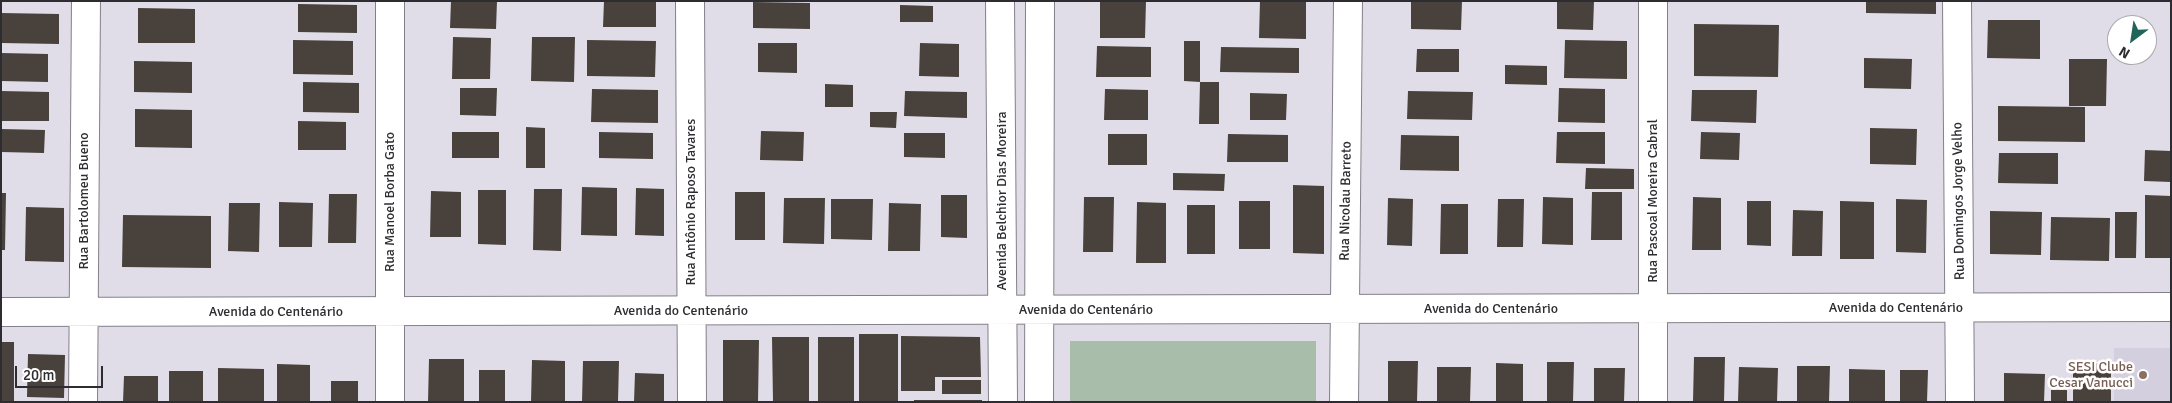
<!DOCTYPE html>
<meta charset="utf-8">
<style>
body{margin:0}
#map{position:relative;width:2172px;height:403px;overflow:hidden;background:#e1dde8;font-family:Signika,sans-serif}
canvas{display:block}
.frame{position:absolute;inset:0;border:2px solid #2d2c30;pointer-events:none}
.north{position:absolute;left:2107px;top:15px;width:50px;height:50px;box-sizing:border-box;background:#fff;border:1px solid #ababac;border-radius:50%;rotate:211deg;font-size:14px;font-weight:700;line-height:20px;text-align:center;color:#2d2c30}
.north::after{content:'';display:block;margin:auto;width:18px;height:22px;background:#206557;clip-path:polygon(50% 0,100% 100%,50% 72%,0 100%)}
.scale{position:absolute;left:15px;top:366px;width:88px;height:22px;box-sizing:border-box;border:2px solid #2d2c30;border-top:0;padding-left:6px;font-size:15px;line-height:18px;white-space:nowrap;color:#2d2c30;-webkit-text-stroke:4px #fff;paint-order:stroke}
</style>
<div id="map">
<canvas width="2172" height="403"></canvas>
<div class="frame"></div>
<div class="north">N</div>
<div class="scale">20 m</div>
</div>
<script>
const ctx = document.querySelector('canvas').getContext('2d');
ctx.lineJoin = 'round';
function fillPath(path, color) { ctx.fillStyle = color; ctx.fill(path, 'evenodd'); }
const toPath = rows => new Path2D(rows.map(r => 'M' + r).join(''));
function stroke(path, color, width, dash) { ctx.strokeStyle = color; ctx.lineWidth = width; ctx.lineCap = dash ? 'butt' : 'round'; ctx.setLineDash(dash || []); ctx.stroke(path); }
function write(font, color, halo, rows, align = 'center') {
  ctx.font = font + ' Signika,sans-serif'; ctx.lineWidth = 5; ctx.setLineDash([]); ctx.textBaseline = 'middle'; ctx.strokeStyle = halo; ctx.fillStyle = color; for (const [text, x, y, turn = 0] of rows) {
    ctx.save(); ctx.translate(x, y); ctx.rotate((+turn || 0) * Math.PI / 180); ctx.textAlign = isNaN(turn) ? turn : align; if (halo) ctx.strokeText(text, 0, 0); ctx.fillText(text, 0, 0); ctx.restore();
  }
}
const built = toPath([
 [2114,348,2171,348,2171,402,2114,402]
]);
const green = toPath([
 [1070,341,1316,341,1316,402,1070,402]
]);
const building = toPath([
 [451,1,497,1,496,29,450,28],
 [604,1,656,1,656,27,603,27],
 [1100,1,1146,1,1145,38,1100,38],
 [1260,1,1306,1,1306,39,1259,38],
 [1411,1,1462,1,1461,30,1411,29],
 [1557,1,1594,1,1593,30,1557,29],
 [1866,1,1936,1,1936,14,1866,13],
 [753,2,810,3,810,29,753,28],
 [298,4,357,5,357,33,298,32],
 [900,5,933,6,933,22,900,22],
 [138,8,195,9,195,43,138,43],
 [1,13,59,14,59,44,1,43],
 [1988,20,2040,20,2040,59,1987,58],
 [1694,24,1779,25,1778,77,1694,76],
 [453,37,491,38,490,79,452,79],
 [532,37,575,37,574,82,531,81],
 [293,40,353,41,353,75,293,74],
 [587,40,656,41,655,77,587,76],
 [1565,40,1627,41,1627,79,1564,78],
 [1184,41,1200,41,1200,82,1184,81],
 [758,43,797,43,797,73,758,72],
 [920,43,959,44,959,77,919,76],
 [1097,46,1151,47,1151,77,1096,77],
 [1221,47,1299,48,1299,73,1220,72],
 [1417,49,1459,49,1459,72,1416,72],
 [1,53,48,54,48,82,1,81],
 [1864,58,1912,59,1911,89,1864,88],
 [2069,59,2107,59,2106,106,2069,106],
 [134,61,192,62,192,93,134,92],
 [1505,65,1547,66,1547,85,1505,84],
 [303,82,359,83,359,113,303,112],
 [1200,82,1219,82,1219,124,1199,124],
 [825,84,853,85,853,107,825,107],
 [460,88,497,88,496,116,460,115],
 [1559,88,1605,89,1605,123,1558,122],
 [592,89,658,90,658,123,591,122],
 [1105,89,1148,90,1148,120,1104,120],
 [1692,90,1757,90,1756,123,1691,121],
 [1,91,49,92,49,121,1,121],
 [905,91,967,92,967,118,904,116],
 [1408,91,1473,92,1472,120,1407,119],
 [1250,93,1287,94,1286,120,1250,120],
 [1998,106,2085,107,2085,142,1998,141],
 [135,109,192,110,192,148,135,147],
 [870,112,897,112,896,128,870,127],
 [298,121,346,122,346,150,298,150],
 [526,127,545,128,545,168,526,168],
 [1870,128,1917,129,1916,165,1870,164],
 [1,129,45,130,44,153,1,152],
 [761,131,804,132,803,161,760,160],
 [452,132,499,132,499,158,452,158],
 [599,132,653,133,653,159,599,158],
 [1557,132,1605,132,1605,164,1556,163],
 [1701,132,1740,133,1739,160,1700,159],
 [904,133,945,133,945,158,904,157],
 [1108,134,1147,134,1147,165,1108,165],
 [1228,134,1288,135,1288,162,1227,162],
 [1401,135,1459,136,1459,171,1400,170],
 [2145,150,2171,151,2171,182,2144,181],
 [1999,153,2058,153,2058,184,1998,183],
 [1586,168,1634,169,1634,189,1585,189],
 [1173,173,1225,174,1224,191,1173,190],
 [1293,185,1324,186,1324,254,1293,253],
 [582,187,617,188,617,236,581,235],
 [636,188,664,189,664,236,635,235],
 [534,189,562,189,561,251,533,250],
 [478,190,506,190,506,245,478,244],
 [431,191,461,192,461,237,430,237],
 [735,192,765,192,765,240,735,240],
 [1592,192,1622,192,1622,240,1591,240],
 [1,193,6,193,5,250,1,250],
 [329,194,357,194,356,243,328,243],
 [941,195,967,195,967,238,941,237],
 [2145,195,2171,196,2171,258,2145,258],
 [1084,197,1114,197,1113,252,1083,252],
 [1543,197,1573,198,1573,245,1542,244],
 [1693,197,1721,198,1721,250,1692,250],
 [784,198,825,198,824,244,783,243],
 [1388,198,1413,199,1412,246,1387,245],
 [831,199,873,199,872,240,831,239],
 [1498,199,1524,199,1523,247,1497,247],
 [1896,199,1927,200,1926,253,1896,252],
 [1239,201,1270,201,1270,249,1239,249],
 [1747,201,1771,201,1771,246,1747,245],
 [1840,201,1874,202,1874,259,1840,259],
 [279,202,313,203,312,247,279,247],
 [1137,202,1166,203,1166,263,1136,263],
 [229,203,260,203,259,252,228,251],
 [889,203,921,204,920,251,888,251],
 [1441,204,1468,204,1468,254,1440,254],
 [1187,205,1215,205,1215,254,1187,254],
 [26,207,64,208,64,262,25,261],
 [1793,210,1823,211,1822,256,1792,256],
 [1990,211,2042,212,2041,255,1990,254],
 [2115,212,2137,212,2136,258,2115,258],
 [123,215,211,216,211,268,122,267],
 [2051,217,2110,218,2109,261,2050,260],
 [859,334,898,334,898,402,859,402],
 [901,336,980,337,981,377,935,377,935,391,901,391],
 [772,337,809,337,809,402,773,402],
 [818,337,854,337,854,401,818,401],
 [723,340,759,340,758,402,723,402],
 [1,342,14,342,14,402,1,402],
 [28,354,65,355,64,398,27,397],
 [1694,357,1725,357,1724,402,1693,402],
 [429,359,464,359,464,402,428,402],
 [532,360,565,361,565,402,531,402],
 [583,361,619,361,618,402,582,402],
 [1388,361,1418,361,1417,402,1388,402],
 [1547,362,1574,362,1573,402,1547,402],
 [1496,363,1523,364,1523,402,1496,402],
 [2073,363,2111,364,2111,402,2073,402],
 [277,364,310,365,310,402,277,402],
 [1797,366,1830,366,1829,402,1797,402],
 [1437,367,1471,367,1470,402,1437,402],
 [1739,367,1778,368,1777,402,1738,402],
 [218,368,264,369,264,402,218,402],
 [1594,368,1625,368,1624,402,1594,402],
 [1849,369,1885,370,1885,402,1849,402],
 [479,370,505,370,505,402,479,402],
 [1900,370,1928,370,1927,402,1900,402],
 [169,371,203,371,203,402,169,402],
 [635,373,664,374,664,402,634,402],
 [2004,373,2045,374,2044,402,2004,402],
 [124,376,158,376,158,402,123,402],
 [942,380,981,380,981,394,942,394],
 [331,381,358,381,358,402,331,402],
 [2051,390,2067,390,2067,402,2051,402],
 [914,400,982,400,982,402,914,402]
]);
const minor = toPath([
 [390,1,390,402],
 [690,1,692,402],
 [1000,1,1003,402],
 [1957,1,1960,402],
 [1,312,2171,307],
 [83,402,86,1],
 [1039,402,1040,1],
 [1344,402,1348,1],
 [1653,402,1653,1]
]);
const markers = [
 [2143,375,5,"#8d6e63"]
];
const streetNames = [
 ["Rua Bartolomeu Bueno",84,201,-90],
 ["Avenida Belchior Dias Moreira",1002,201,-90],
 ["Rua Nicolau Barreto",1346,201,-89],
 ["Rua Pascoal Moreira Cabral",1653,201,-90],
 ["Rua Domingos Jorge Velho",1959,201,-91],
 ["Rua Manoel Borba Gato",390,202,-90],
 ["Rua Antônio Raposo Tavares",691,202,-90],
 ["Avenida do Centenário",1896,308],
 ["Avenida do Centenário",1491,309],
 ["Avenida do Centenário",1086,310],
 ["Avenida do Centenário",681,311],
 ["Avenida do Centenário",276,312]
];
const educationNames = [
 ["SESI Clube",2133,367],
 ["Cesar Vanucci",2133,383]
];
fillPath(built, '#d4cfdf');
fillPath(green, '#a8beaa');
fillPath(building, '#49413b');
stroke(minor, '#838089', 30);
stroke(minor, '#fff', 28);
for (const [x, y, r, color] of markers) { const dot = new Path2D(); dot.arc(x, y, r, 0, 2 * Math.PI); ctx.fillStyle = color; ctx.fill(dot); stroke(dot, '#fff', 2); }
write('14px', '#2d2c30', '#fff', streetNames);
write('14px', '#785e54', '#fff', educationNames, 'right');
</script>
